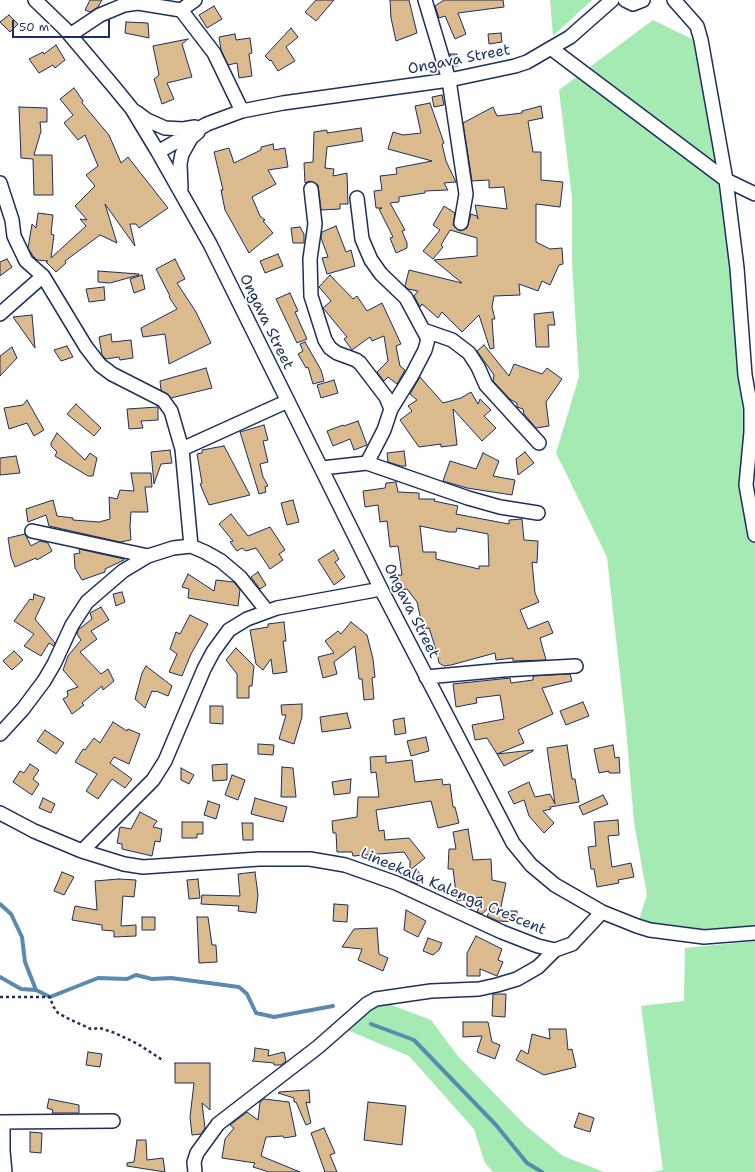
<!DOCTYPE html>
<style>
body{margin:0}
#map{position:relative;width:755px;height:1172px;overflow:hidden;background:#fff;font-family:"Shantell Sans",sans-serif}
canvas{display:block}
.scale{position:absolute;left:12px;top:20px;width:98px;height:18px;box-sizing:border-box;border:2px solid #1b2f5e;border-top:0;padding-left:5px;font-size:12px;line-height:14px;white-space:nowrap;color:#1b2f5e;-webkit-text-stroke:3px #fff;paint-order:stroke}
</style>
<div id="map">
<canvas width="755" height="1172"></canvas>
<div class="scale">50 m</div>
</div>
<script>
const ctx = document.querySelector('canvas').getContext('2d');
ctx.lineJoin = 'round';
function fillPath(path, color) { ctx.fillStyle = color; ctx.fill(path, 'evenodd'); }
const toPath = rows => new Path2D(rows.map(r => 'M' + r).join(''));
function stroke(path, color, width, dash) { ctx.strokeStyle = color; ctx.lineWidth = width; ctx.lineCap = dash ? 'butt' : 'round'; ctx.setLineDash(dash || []); ctx.stroke(path); }
function write(font, color, halo, rows, align = 'center') {
  ctx.font = font + ' "Shantell Sans",sans-serif'; ctx.lineWidth = 3.5; ctx.setLineDash([]); ctx.textBaseline = 'middle'; ctx.strokeStyle = halo; ctx.fillStyle = color; for (const [text, x, y, turn = 0] of rows) {
    ctx.save(); ctx.translate(x, y); ctx.rotate((+turn || 0) * Math.PI / 180); ctx.textAlign = isNaN(turn) ? turn : align; if (halo) ctx.strokeText(text, 0, 0); ctx.fillText(text, 0, 0); ctx.restore();
  }
}
const green = toPath([
 [550,0,592,0,553,36],
 [653,20,694,40,726,180,755,535,755,933,714,937,637,926,647,895,634,822,626,728,607,557,556,453,579,377,572,263,572,198,559,90],
 [755,941,755,1172,652,1172,663,1170,641,1006,684,1001,685,948],
 [376,999,431,1020,457,1055,526,1126,563,1156,604,1172,493,1172,485,1163,474,1129,409,1056,340,1027]
]);
const stream = toPath([
 [0,904,11,914,22,937,25,962,36,990],
 [0,977,21,989,36,990,50,997,98,978,127,979,136,975,152,979,171,978,239,987,247,994,256,1013,274,1017,333,1006],
 [371,1024,414,1040,496,1125,527,1163,542,1172]
]);
const building = toPath([
 [90,0,102,0,98,7,90,12,85,10,90,0],
 [316,0,334,0,316,21,305,12,316,0],
 [390,0,409,0,417,33,396,41,391,18,390,0],
 [444,0,503,0,504,7,458,13,466,34,455,39,445,16,439,18,435,6,444,0],
 [214,6,222,19,207,28,199,15,214,6],
 [9,15,18,24,10,32,0,22,9,15],
 [126,22,148,23,149,38,125,33,126,22],
 [291,28,298,37,286,47,295,61,278,71,271,60,270,61,265,56,291,28],
 [501,33,502,42,489,44,488,34,501,33],
 [235,34,236,40,250,38,252,53,249,54,252,76,239,78,237,63,228,65,221,50,219,37,235,34],
 [188,39,182,44,192,77,167,83,174,99,162,104,154,79,159,75,153,46,188,39],
 [56,45,65,60,55,68,53,65,39,73,29,59,43,52,44,54,56,45],
 [450,54,457,54,458,66,453,66,450,54],
 [74,88,83,101,82,103,109,135,121,163,128,157,168,208,139,228,136,224,130,224,135,246,105,204,117,243,100,235,65,261,66,263,56,272,46,262,48,261,37,260,33,256,28,248,32,224,36,228,38,213,53,215,51,234,54,235,51,258,86,226,80,219,87,220,75,206,95,186,86,175,98,166,85,135,78,140,64,123,73,115,60,99,74,88],
 [442,95,444,105,434,107,432,97,442,95],
 [430,103,444,143,442,144,446,161,456,182,444,183,448,190,425,191,425,193,399,197,399,202,390,203,405,230,402,231,407,243,407,248,396,253,390,238,393,237,379,209,382,208,376,208,374,191,382,190,380,176,397,174,396,168,432,161,388,149,393,132,403,135,421,133,415,106,430,103],
 [541,106,543,118,528,121,533,152,541,152,541,180,563,182,560,207,536,204,536,242,550,249,562,248,563,264,559,265,550,285,542,281,538,291,519,284,520,295,494,296,492,307,495,319,492,319,494,348,490,349,479,315,462,332,442,312,438,318,422,304,420,307,414,296,418,291,408,289,405,286,409,270,462,283,434,260,477,256,477,238,450,230,441,245,443,247,433,259,423,251,440,230,433,225,444,206,455,213,453,225,460,231,467,228,471,214,477,216,478,219,475,205,507,209,504,187,489,188,489,180,472,181,463,123,493,107,497,116,522,113,522,111,541,106],
 [19,107,47,108,47,122,40,122,41,131,34,155,52,155,53,195,34,195,33,159,21,158,19,107],
 [361,128,363,141,327,147,325,168,334,169,333,176,347,173,348,204,340,204,340,209,321,210,318,185,310,181,305,183,304,163,313,162,314,132,327,130,327,133,361,128],
 [273,144,274,150,285,148,288,167,268,170,276,184,252,197,260,216,265,220,263,221,273,233,249,253,225,210,221,190,223,190,214,152,229,148,234,163,261,150,261,147,273,144],
 [336,226,346,252,351,250,355,266,327,274,322,258,328,257,321,238,322,232,336,226],
 [300,227,304,234,304,243,293,243,291,228,300,227],
 [278,254,283,266,265,273,260,261,278,254],
 [7,259,12,267,0,276,0,262,7,259],
 [175,259,185,279,177,283,196,312,211,343,169,364,165,334,143,337,141,328,177,309,169,297,170,296,156,269,175,259],
 [98,271,139,274,139,275,110,283,98,282,98,271],
 [142,275,145,289,134,293,130,279,142,275],
 [330,275,353,299,357,296,367,311,382,303,401,344,396,346,400,366,405,370,397,384,388,377,384,381,377,372,388,361,384,336,372,341,370,337,352,350,344,339,347,337,323,308,331,301,319,287,330,275],
 [104,287,105,300,89,302,86,289,104,287],
 [290,293,298,311,295,312,307,339,297,343,276,299,290,293],
 [553,312,555,325,548,325,549,347,536,347,534,314,553,312],
 [32,315,35,348,13,317,32,315],
 [111,334,112,342,131,340,133,358,120,360,119,357,106,359,102,355,99,337,111,334],
 [305,342,321,370,324,381,313,384,308,367,306,368,298,354,303,351,300,344,305,342],
 [484,345,509,376,514,364,542,374,547,368,562,379,546,402,549,426,536,428,524,414,523,409,517,407,517,403,511,400,493,381,494,375,477,351,484,345],
 [67,346,73,357,61,361,54,350,67,346],
 [12,347,17,358,0,376,0,356,12,347],
 [206,368,212,388,171,398,161,390,160,381,206,368],
 [420,377,443,403,461,398,471,392,478,404,480,399,491,410,484,416,496,428,482,441,453,409,457,445,441,447,441,444,419,447,400,420,412,411,408,406,417,400,410,394,420,377],
 [334,380,338,393,321,398,317,385,334,380],
 [27,400,44,430,34,436,27,423,9,429,4,408,23,405,27,400],
 [76,404,101,428,94,436,67,414,76,404],
 [158,407,158,420,141,421,143,428,129,429,127,409,158,407],
 [358,421,367,445,354,450,350,439,333,446,327,431,343,425,344,426,358,421],
 [264,425,268,440,263,441,268,462,260,464,263,477,268,486,265,487,266,492,259,494,240,432,264,425],
 [57,433,85,460,90,453,97,458,93,476,88,476,55,456,57,452,51,446,51,443,57,433],
 [224,446,250,495,209,505,200,484,202,483,197,454,202,453,202,450,224,446],
 [170,450,172,463,161,464,154,484,151,452,170,450],
 [404,451,406,466,401,466,388,462,387,453,404,451],
 [525,452,534,463,518,475,516,459,525,452],
 [483,453,499,461,493,476,515,480,512,495,467,488,443,481,450,461,476,469,483,453],
 [16,456,20,473,0,475,0,458,16,456],
 [131,473,151,473,152,487,145,487,148,512,131,512,130,526,131,540,120,542,49,526,46,515,28,522,26,509,53,500,57,516,73,518,73,520,99,522,110,519,109,497,117,499,120,490,134,491,131,473],
 [396,482,398,492,419,493,419,499,435,499,434,501,458,506,456,514,509,524,509,520,522,519,524,540,538,541,537,563,532,562,535,593,539,602,520,610,528,629,548,621,553,633,540,638,546,660,513,661,513,658,496,660,495,653,451,665,444,666,439,663,437,653,429,628,423,629,417,602,407,589,400,590,398,575,402,575,398,546,390,547,387,521,380,522,378,505,365,507,363,491,385,488,386,483,396,482],
 [420,526,449,532,456,532,457,528,488,534,489,566,479,566,479,569,436,559,436,552,423,552,420,526],
 [293,500,299,522,287,525,281,503,293,500],
 [231,514,248,536,270,527,285,550,279,554,283,560,270,569,256,548,246,551,242,548,237,551,230,542,233,541,219,524,231,514],
 [25,534,31,546,40,541,48,543,52,551,37,560,36,558,15,567,11,557,8,538,25,534],
 [79,549,124,559,124,560,105,569,105,572,82,580,75,568,74,554,80,553,79,549],
 [334,550,339,559,335,562,345,577,334,585,318,560,334,550],
 [258,572,266,585,260,589,251,577,258,572],
 [188,574,214,591,216,580,234,582,240,590,238,606,188,598,189,589,182,587,188,574],
 [122,592,125,602,116,606,113,594,122,592],
 [34,594,45,598,35,619,55,643,54,646,49,643,41,656,24,646,34,634,14,621,30,599,33,600,34,594],
 [101,607,109,620,91,631,97,639,80,652,101,674,108,669,114,681,103,690,102,686,82,703,84,705,72,714,63,699,68,696,67,691,78,687,63,670,68,656,81,640,77,634,78,630,92,619,90,613,101,607],
 [190,615,208,624,191,654,182,676,169,672,177,654,170,649,176,632,180,634,190,615],
 [284,622,286,641,283,641,287,672,273,674,271,659,263,670,256,664,250,630,268,627,268,624,284,622],
 [351,622,367,635,373,659,375,677,372,678,374,699,364,700,362,679,359,679,355,646,334,662,337,674,323,678,318,657,334,653,325,641,338,631,341,634,351,622],
 [236,648,254,666,252,686,249,686,249,698,237,698,237,674,226,660,236,648],
 [14,651,23,660,12,670,3,661,14,651],
 [146,666,172,686,168,696,156,691,155,692,152,691,145,708,135,699,142,673,146,666],
 [570,674,572,681,542,688,553,714,518,730,524,743,497,754,487,738,475,740,472,725,504,719,500,695,476,698,477,703,456,707,453,684,510,678,511,683,533,680,533,676,570,674],
 [583,702,589,716,566,725,560,711,583,702],
 [302,704,302,717,294,744,279,739,286,715,282,715,281,705,302,704],
 [210,706,223,706,223,724,210,723,210,706],
 [347,713,351,728,322,732,320,717,347,713],
 [404,718,406,733,395,735,393,720,404,718],
 [113,722,127,731,128,729,140,734,129,764,114,757,110,763,132,779,125,788,112,779,98,799,86,791,97,774,75,762,83,749,85,750,94,738,100,743,113,722],
 [45,730,64,743,56,754,37,741,45,730],
 [426,737,429,751,411,756,407,741,426,737],
 [258,744,274,745,273,755,258,754,258,744],
 [567,745,572,779,575,779,579,802,550,807,551,809,543,811,554,823,544,833,529,816,524,800,514,804,508,792,529,782,535,797,550,794,555,804,547,748,567,745],
 [613,745,615,758,619,757,620,773,609,773,609,771,599,773,594,749,613,745],
 [533,750,533,751,504,766,497,754,533,750],
 [386,756,386,763,412,760,415,782,442,779,443,785,450,784,453,807,455,807,459,823,438,828,431,801,376,810,379,831,384,830,385,840,409,838,425,858,410,870,410,861,404,852,353,856,352,852,337,852,336,833,333,833,332,821,357,817,358,797,379,797,376,772,371,773,370,757,386,756],
 [30,764,39,770,33,779,39,784,32,795,13,782,20,771,24,773,30,764],
 [227,764,227,780,213,781,212,765,227,764],
 [282,767,293,768,296,797,281,797,282,767],
 [181,768,194,775,189,784,181,780,181,768],
 [232,775,245,780,238,800,225,795,232,775],
 [351,779,350,793,334,795,332,782,351,779],
 [603,795,608,804,583,815,579,806,603,795],
 [43,798,55,804,51,813,39,808,43,798],
 [255,798,287,807,283,822,251,814,255,798],
 [208,801,220,805,216,819,204,815,208,801],
 [140,812,157,821,153,827,162,829,160,842,155,841,152,856,122,849,122,844,117,843,120,827,131,829,140,812],
 [618,820,619,835,608,836,612,867,631,863,634,877,618,880,619,883,597,887,594,869,591,869,588,847,596,846,594,822,618,820],
 [182,822,203,822,203,834,197,834,197,838,182,838,182,822],
 [242,823,253,823,253,840,243,840,242,823],
 [468,829,473,860,491,859,492,880,506,883,500,911,517,911,517,922,498,921,487,916,494,903,482,914,477,912,482,897,457,901,453,869,448,869,449,849,456,849,453,832,468,829],
 [417,869,423,880,417,884,412,882,408,874,417,869],
 [62,872,74,877,64,895,54,891,62,872],
 [255,872,258,895,256,913,238,911,239,906,201,904,202,895,240,896,238,874,255,872],
 [119,879,136,880,134,897,123,896,121,926,136,925,136,936,114,937,114,931,102,930,102,925,72,920,75,906,97,910,95,881,119,879],
 [198,879,200,898,189,899,187,880,198,879],
 [334,904,348,905,347,922,333,921,334,904],
 [406,910,426,921,418,937,404,930,406,910],
 [142,917,155,917,155,930,142,930,142,917],
 [197,917,208,917,212,945,216,945,217,962,199,963,197,917],
 [377,928,379,954,388,958,383,971,358,960,362,949,342,947,354,929,377,928],
 [476,936,502,949,498,960,503,962,497,976,480,969,480,976,467,976,467,953,476,936],
 [428,938,442,943,439,950,433,955,423,951,428,938],
 [493,994,506,994,505,1017,492,1016,493,994],
 [463,1022,488,1022,492,1042,500,1045,495,1059,477,1052,482,1036,463,1037,463,1022],
 [549,1029,566,1029,568,1050,572,1049,576,1067,544,1075,516,1060,521,1050,528,1054,532,1034,550,1039,549,1029],
 [255,1048,269,1050,268,1056,284,1052,286,1061,281,1065,274,1065,274,1063,252,1061,254,1059,255,1048],
 [88,1052,102,1054,100,1067,86,1065,88,1052],
 [175,1063,210,1063,210,1110,202,1103,205,1128,201,1134,192,1135,190,1117,194,1083,175,1083,175,1063],
 [309,1090,310,1103,306,1102,311,1123,306,1125,296,1102,294,1102,294,1098,278,1093,279,1092,309,1090],
 [49,1099,79,1105,79,1113,52,1113,53,1110,47,1108,49,1099],
 [264,1099,289,1102,296,1136,284,1138,283,1136,266,1137,261,1156,300,1172,269,1172,253,1167,255,1163,222,1158,225,1139,234,1128,230,1125,247,1112,258,1120,260,1102,264,1099],
 [368,1102,406,1106,402,1145,364,1140,368,1102],
 [579,1113,594,1118,590,1132,574,1127,579,1113],
 [324,1128,335,1153,330,1155,337,1172,325,1172,311,1133,324,1128],
 [30,1132,42,1133,41,1153,30,1152,30,1132],
 [137,1140,146,1140,147,1160,163,1158,165,1172,127,1166,127,1163,134,1162,137,1140]
]);
const path = toPath([
 [0,997,50,997,53,1006,58,1013,69,1019,91,1029,100,1028,115,1033,138,1044,164,1061]
]);
const minor = toPath([
 [35,0,65,29,114,87,132,109,158,152,207,124,242,111,283,103,449,80,515,66,527,62,570,37,612,0],
 [425,0,449,80,466,194,461,223],
 [625,0,633,4,643,0],
 [674,0,697,26,701,40,726,180,737,268,745,375,751,408,751,432,746,485,755,535],
 [181,10,214,53,242,111],
 [70,35,100,15,124,5,138,3,181,10,195,0],
 [552,49,726,180,755,194],
 [136,112,147,120,165,128,183,129,195,127],
 [158,152,210,244,381,589,513,843,531,865,555,885,602,912,637,926,650,930,704,937,755,933],
 [0,183,12,220,14,236,26,261,43,276,86,347,100,365,112,374,163,400,171,411,182,449,191,546],
 [181,188,180,164,182,154,191,138,198,132],
 [311,189,315,224,310,259,311,296,325,340,330,348,337,353,356,360,360,363,386,397,391,409,384,430,367,463],
 [357,198,362,239,371,260,381,274,406,298,428,339,425,350,412,375,391,409],
 [0,314,43,276],
 [423,330,452,340,469,353,478,367,486,385,539,443],
 [182,449,288,401],
 [322,468,367,463,468,498,500,507,538,513],
 [32,531,148,556],
 [426,677,503,670,576,666],
 [0,734,23,709,44,681,54,664,72,625,87,602,123,571,148,556,173,548,191,546,205,552,221,561,240,577,267,611],
 [0,813,34,831,82,851,124,864,143,867,259,859,310,859,345,865,396,883,502,932,538,946,555,950,572,944,602,912],
 [82,851,153,780,165,761,204,669,213,652,229,630,247,619,277,608,381,589],
 [0,1122,113,1121],
 [3,1122,3,1151,5,1172],
 [195,1172,194,1162,197,1153,218,1124,318,1047,367,1004,376,999,431,991,479,989,497,985,517,979,538,967,555,950]
]);
const streetNames = [
 ["Ongava Street",459,60,-11],
 ["Ongava Street",266,322,64],
 ["Ongava Street",411,611,63],
 ["Lineekala Kalenga Crescent",453,892,23]
];
fillPath(green, '#a5e9b3');
stroke(stream, '#5a8aaf', 4);
fillPath(building, '#dbba8e');
stroke(building, '#1b2f5e', 1);
stroke(minor, '#1b2f5e', 16);
stroke(path, '#1b2f5e', 2.5, [3, 3]);
stroke(minor, '#fff', 13);
write('15px', '#1b2f5e', '#fff', streetNames);
</script>
